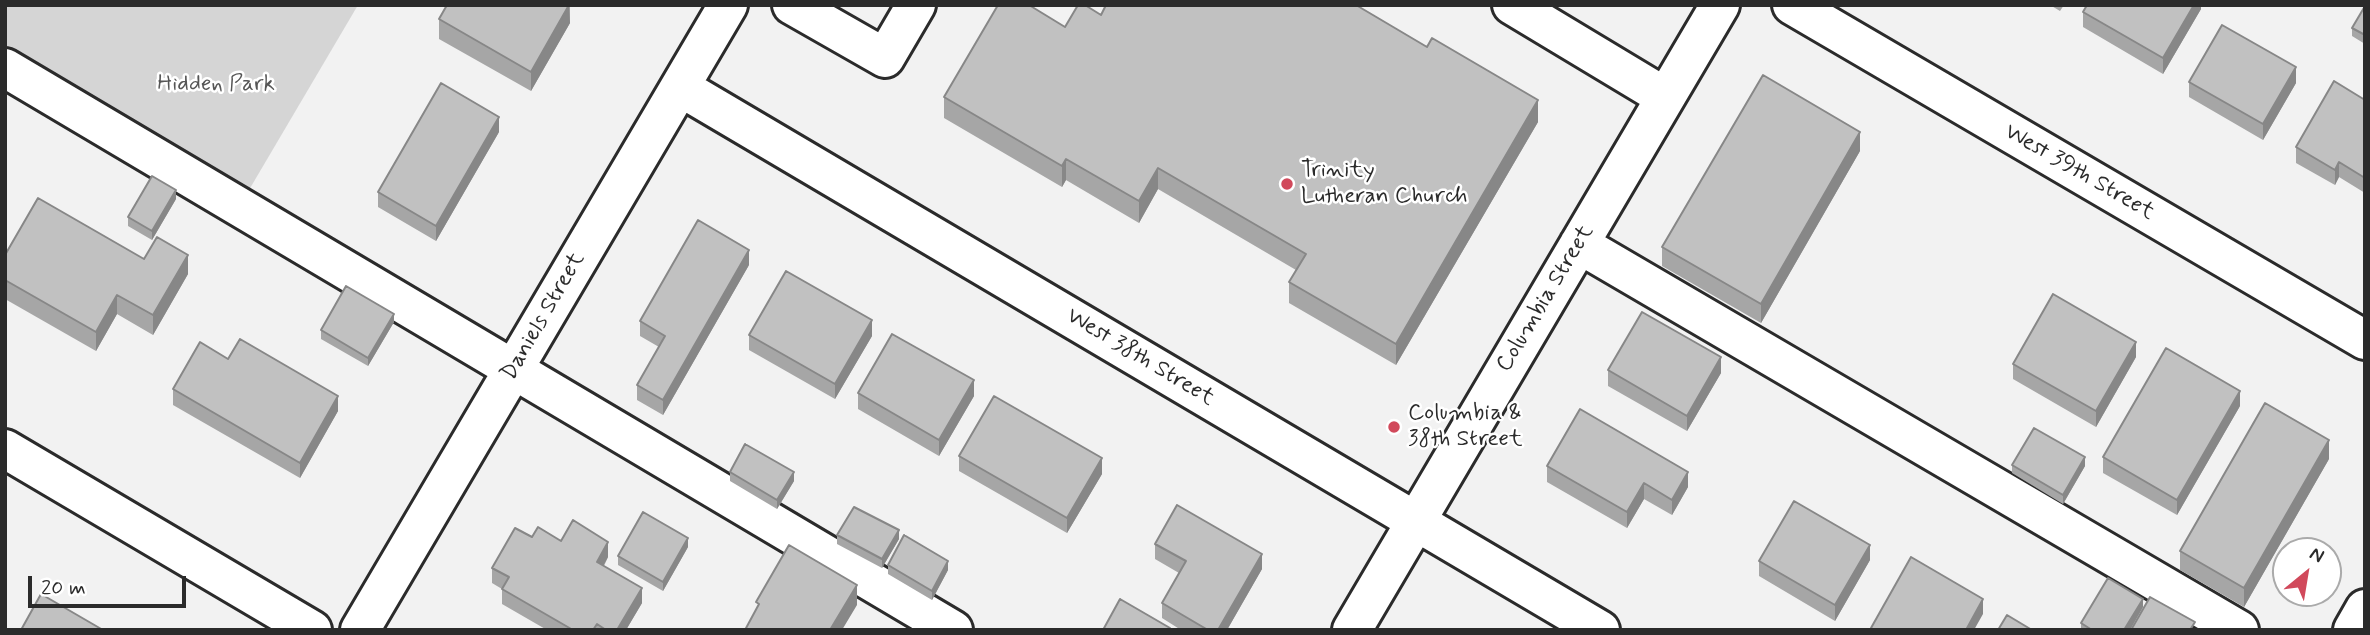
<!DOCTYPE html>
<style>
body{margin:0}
#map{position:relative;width:2370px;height:635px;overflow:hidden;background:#f2f2f2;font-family:Mynerve,sans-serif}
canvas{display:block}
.frame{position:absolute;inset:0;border:7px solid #2b2b2b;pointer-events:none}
.north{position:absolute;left:2272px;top:537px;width:70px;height:70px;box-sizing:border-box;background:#fff;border:2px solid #aaa;border-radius:50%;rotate:30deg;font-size:19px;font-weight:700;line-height:28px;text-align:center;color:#2b2b2b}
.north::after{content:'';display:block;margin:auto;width:24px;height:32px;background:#d1495b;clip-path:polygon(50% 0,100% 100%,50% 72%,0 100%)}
.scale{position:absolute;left:28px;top:576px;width:158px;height:32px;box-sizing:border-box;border:4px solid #2b2b2b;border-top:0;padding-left:9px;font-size:21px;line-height:24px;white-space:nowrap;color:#2b2b2b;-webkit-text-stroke:5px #fff;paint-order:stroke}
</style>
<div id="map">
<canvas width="2370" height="635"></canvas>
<div class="frame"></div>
<div class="north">N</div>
<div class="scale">20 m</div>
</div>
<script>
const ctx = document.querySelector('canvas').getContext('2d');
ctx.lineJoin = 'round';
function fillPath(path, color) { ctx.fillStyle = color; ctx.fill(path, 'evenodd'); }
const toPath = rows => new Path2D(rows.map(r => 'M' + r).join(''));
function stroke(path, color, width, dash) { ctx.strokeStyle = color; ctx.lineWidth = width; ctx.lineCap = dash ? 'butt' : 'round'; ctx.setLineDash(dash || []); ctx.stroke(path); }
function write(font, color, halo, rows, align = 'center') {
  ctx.font = font + ' Mynerve,sans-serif'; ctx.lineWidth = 5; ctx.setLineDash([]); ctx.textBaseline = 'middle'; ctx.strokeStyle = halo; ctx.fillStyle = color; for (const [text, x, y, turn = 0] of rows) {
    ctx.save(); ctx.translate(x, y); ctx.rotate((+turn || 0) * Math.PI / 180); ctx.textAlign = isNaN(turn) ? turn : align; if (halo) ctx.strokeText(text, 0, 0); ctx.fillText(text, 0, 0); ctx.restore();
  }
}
const green = toPath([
 [5,5,358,5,246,195,5,53]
]);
const minor = toPath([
 [792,5,885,58,916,5],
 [1512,5,1665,97],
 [1792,5,2365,340],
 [5,68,953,630],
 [680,87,1600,630],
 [1579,244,2239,630],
 [5,449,312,630],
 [360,630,728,5],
 [1352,630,1720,5],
 [2353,630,2365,609]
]);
const wall = toPath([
 [570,5,570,23,531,91,439,39,439,19],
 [2050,5,2064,5,2060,11],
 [2201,5,2201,9,2163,74,2083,27,2083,12],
 [2365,6,2365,44,2352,36,2352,28],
 [1101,15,1427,47,1538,122,1396,365,1289,303,1289,282,1296,270,1158,189,1139,223,1066,180,1062,187,944,118,944,97,1065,27],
 [2189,82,2296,83,2263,140,2189,97],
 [2365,100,2365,193,2339,177,2335,185,2296,163,2296,147],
 [499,132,436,241,378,207,378,192],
 [1860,151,1761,323,1662,266,1662,247],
 [176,199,152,240,128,226,128,217],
 [5,255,144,259,188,274,153,335,117,314,96,351,5,299],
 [749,265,663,415,637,400,637,385,659,347,640,336,640,321],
 [394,322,368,366,321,339,321,330],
 [749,335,872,336,835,399,749,350],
 [2136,357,2096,427,2013,379,2013,364],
 [228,359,338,411,300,478,173,405,173,389],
 [1608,370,1721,373,1687,431,1608,386],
 [858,393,974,396,939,456,858,409],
 [2240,406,2177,515,2103,473,2103,457],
 [959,456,1102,474,1067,533,959,471],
 [2329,459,2244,607,2180,570,2180,551],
 [2012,465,2085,466,2063,504,2012,473],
 [1547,466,1688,487,1672,515,1644,499,1627,528,1547,482],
 [730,472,794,481,777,509,730,481],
 [837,535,899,539,882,568,837,544],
 [561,541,608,557,604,566,642,603,626,630,547,630,502,604,502,589,492,583,492,568],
 [1155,544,1262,569,1227,630,1181,630,1162,618,1162,603,1179,573,1155,559],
 [688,547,663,591,618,565,618,556],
 [1870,560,1835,621,1759,576,1759,561],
 [888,565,948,570,932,600,888,574],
 [2143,607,2130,630,2081,630,2081,623]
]);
const shadedWall = toPath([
 [569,5,570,23,531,91,531,72],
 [2194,5,2201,5,2201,9,2163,74,2163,58],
 [2296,67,2296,83,2263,140,2263,124],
 [1538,100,1538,122,1396,365,1396,344],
 [499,117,499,132,436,241,436,226],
 [1860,132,1860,151,1761,323,1761,304],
 [1066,159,1066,180,1062,187,1062,166],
 [2339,162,2339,177,2335,185,2335,170],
 [1158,168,1158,189,1139,223,1139,201],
 [176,190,176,199,152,240,152,231],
 [749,250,749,265,663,415,663,400],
 [188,255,188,274,153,335,153,315],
 [117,295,117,314,96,351,96,332],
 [394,314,394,322,368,366,368,358],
 [872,320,872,336,835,399,835,384],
 [2136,342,2136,357,2096,427,2096,411],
 [1721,357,1721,373,1687,431,1687,416],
 [974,380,974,396,939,456,939,440],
 [2240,391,2240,406,2177,515,2177,500],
 [338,396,338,411,300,478,300,463],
 [2329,440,2329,459,2244,607,2244,588],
 [2085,457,2085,466,2063,504,2063,495],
 [1102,458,1102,474,1067,533,1067,518],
 [794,472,794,481,777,509,777,500],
 [1688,472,1688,487,1672,515,1672,500],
 [1644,483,1644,499,1627,528,1627,512],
 [899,530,899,539,882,568,882,559],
 [688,538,688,547,663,591,663,582],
 [608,542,608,557,597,577,597,562],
 [1870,545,1870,560,1835,621,1835,605],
 [1262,554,1262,569,1227,630,1218,630],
 [948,561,948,570,932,600,932,591],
 [857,585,857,605,842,630,830,630],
 [642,588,642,603,626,630,617,630],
 [1983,599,1983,614,1974,630,1966,630],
 [2143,599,2143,607,2130,630,2124,630]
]);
const building = toPath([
 [447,5,569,5,531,72,439,19,447,5],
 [998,5,1029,5,1065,27,1078,5,1085,5,1101,15,1106,5,1356,5,1427,47,1432,38,1538,100,1396,344,1289,282,1306,254,1158,168,1139,201,1066,159,1062,166,944,97,998,5],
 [2087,5,2194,5,2163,58,2083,12,2087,5],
 [2365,6,2365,35,2352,28,2365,6],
 [2222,25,2296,67,2263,124,2189,82,2222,25],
 [1763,75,1860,132,1761,304,1662,247,1763,75],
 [2334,81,2365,100,2365,178,2339,162,2335,170,2296,147,2334,81],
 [441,83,499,117,436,226,378,192,441,83],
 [152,176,176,190,152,231,128,217,152,176],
 [38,198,144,259,157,237,188,255,153,315,117,295,96,332,5,280,5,255,38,198],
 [698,220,749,250,663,400,637,385,665,336,640,321,698,220],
 [786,271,872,320,835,384,749,335,786,271],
 [346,286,394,314,368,358,321,330,346,286],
 [2053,294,2136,342,2096,411,2013,364,2053,294],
 [1642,312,1721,357,1687,416,1608,370,1642,312],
 [892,334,974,380,939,440,858,393,892,334],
 [240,339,338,396,300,463,173,389,200,342,228,359,240,339],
 [2166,348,2240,391,2177,500,2103,457,2166,348],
 [994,396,1102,458,1067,518,959,456,994,396],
 [2265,403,2329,440,2244,588,2180,551,2265,403],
 [1580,409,1688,472,1672,500,1644,483,1627,512,1547,466,1580,409],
 [2034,428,2085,457,2063,495,2012,465,2034,428],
 [745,444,794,472,777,500,730,472,745,444],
 [1794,501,1870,545,1835,605,1759,561,1794,501],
 [1177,505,1262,554,1218,630,1208,630,1162,603,1186,561,1155,544,1177,505],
 [854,507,899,530,882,559,837,535,854,507],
 [643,512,688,538,663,582,618,556,643,512],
 [573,520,608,542,597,562,642,588,617,630,606,630,597,624,593,630,573,630,502,589,509,577,492,568,515,528,532,537,538,527,561,541,573,520],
 [904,535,948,561,932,591,888,565,904,535],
 [789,545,857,585,830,630,745,630,759,604,756,602,789,545],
 [1911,557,1983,599,1966,630,1874,630,1871,628,1911,557],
 [2108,578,2143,599,2124,630,2092,630,2081,623,2108,578],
 [41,594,103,630,21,630,41,594],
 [2150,597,2195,622,2190,630,2131,630,2150,597],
 [1120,599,1170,628,1169,630,1103,630,1120,599],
 [2007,615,2032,630,1998,630,2007,615]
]);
const markers = [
 [1287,184,7,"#d1495b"],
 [1394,427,7,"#d1495b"]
];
const parkNames = [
 ["Hidden Park",216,85]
];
const poiNames = [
 ["Trinity",1301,171],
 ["Lutheran Church",1301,197],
 ["Columbia &",1408,414],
 ["38th Street",1408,440]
];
const streetNames = [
 ["West 39th Street",2079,173,30],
 ["Columbia Street",1546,299,-59],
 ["Daniels Street",544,317,-60],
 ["West 38th Street",1140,358,31]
];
fillPath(green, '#d5d5d5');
stroke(minor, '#2b2b2b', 44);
stroke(minor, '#fff', 38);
fillPath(wall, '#a6a6a6');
fillPath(shadedWall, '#878787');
fillPath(building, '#c1c1c1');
stroke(building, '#878787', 2);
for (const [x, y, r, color] of markers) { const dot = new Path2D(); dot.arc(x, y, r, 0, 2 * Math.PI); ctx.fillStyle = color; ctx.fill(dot); stroke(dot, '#fff', 2.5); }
write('23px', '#565656', '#fff', parkNames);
write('23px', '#2b2b2b', '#fff', poiNames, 'left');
write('23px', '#2b2b2b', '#fff', streetNames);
</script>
